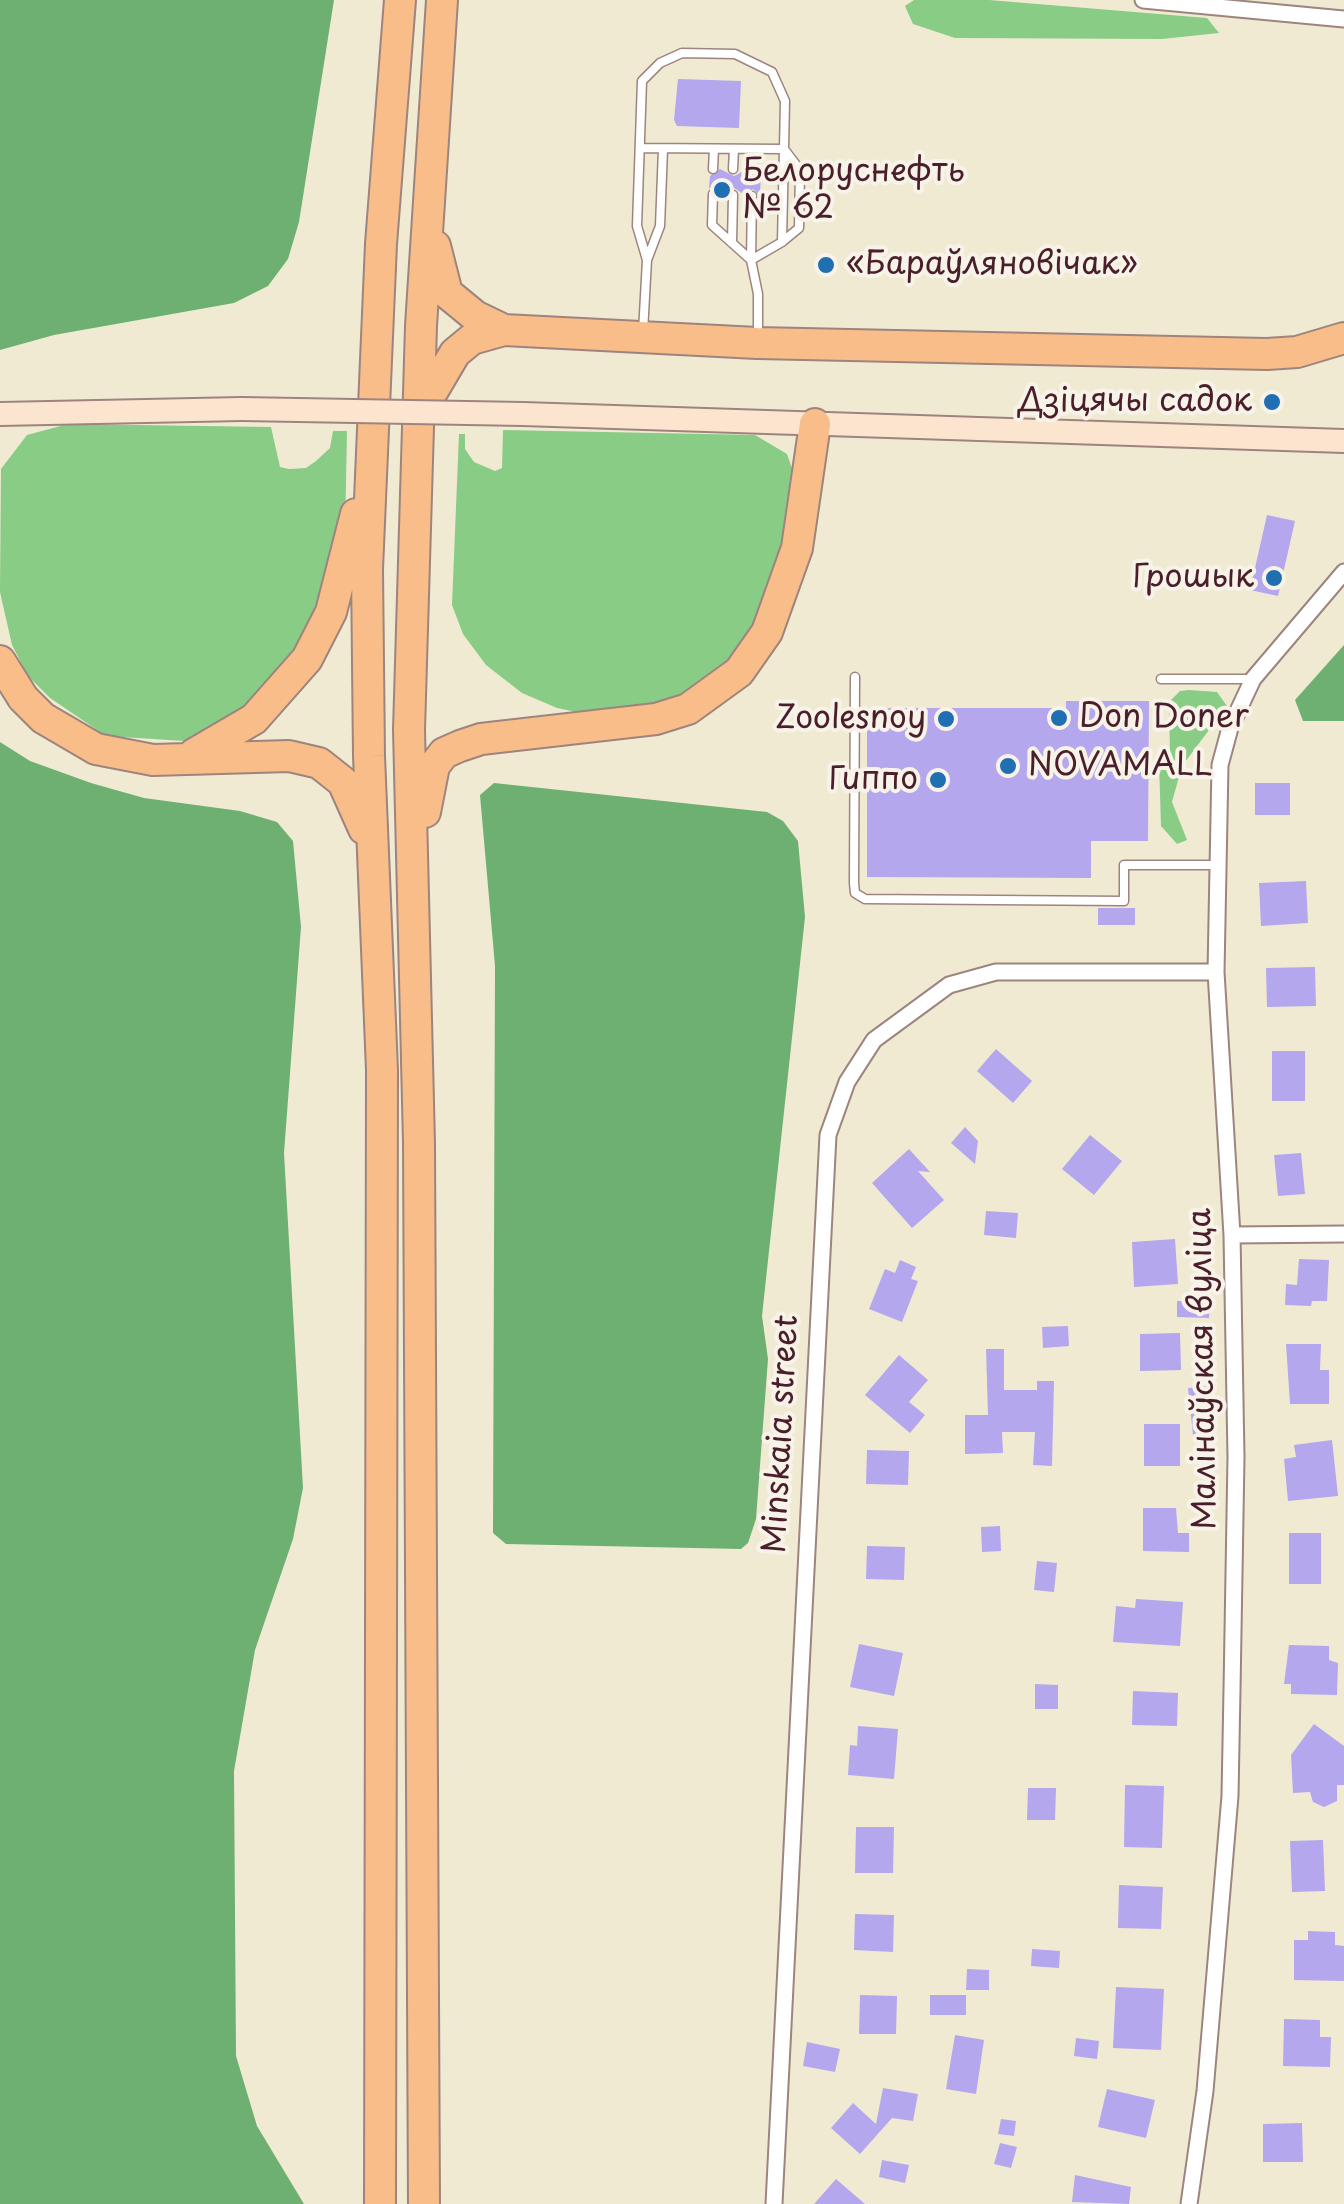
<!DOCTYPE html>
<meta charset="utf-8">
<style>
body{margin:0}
canvas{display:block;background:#f0ead3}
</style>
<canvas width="1344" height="2204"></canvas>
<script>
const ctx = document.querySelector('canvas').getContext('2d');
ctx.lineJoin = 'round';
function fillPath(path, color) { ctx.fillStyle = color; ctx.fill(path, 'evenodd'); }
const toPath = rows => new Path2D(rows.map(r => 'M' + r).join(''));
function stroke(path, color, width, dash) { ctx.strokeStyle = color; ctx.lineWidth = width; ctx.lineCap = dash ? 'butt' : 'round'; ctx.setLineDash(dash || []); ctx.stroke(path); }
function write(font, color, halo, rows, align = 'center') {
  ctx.font = font + ' "Playpen Sans",sans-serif'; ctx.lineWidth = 8; ctx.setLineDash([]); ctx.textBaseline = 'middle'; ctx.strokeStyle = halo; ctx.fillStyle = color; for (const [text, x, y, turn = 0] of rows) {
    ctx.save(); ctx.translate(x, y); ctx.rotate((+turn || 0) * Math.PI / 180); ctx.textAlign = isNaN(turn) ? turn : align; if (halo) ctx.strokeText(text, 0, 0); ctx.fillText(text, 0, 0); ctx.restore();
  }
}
const green = toPath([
 [914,0,989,0,1207,18,1219,33,1162,39,955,38,913,24,905,6],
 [68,424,271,427,280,467,289,469,306,468,316,461,330,448,333,431,347,431,345,534,320,606,287,663,262,695,217,729,184,741,106,736,50,698,28,676,12,645,0,592,1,469,27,435],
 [503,430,755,435,787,454,794,474,783,543,757,625,733,658,706,681,664,706,591,715,557,708,522,693,486,665,463,634,452,605,459,434,465,434,465,449,474,462,495,471,502,468],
 [1189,690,1217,692,1227,706,1182,766,1172,802,1187,840,1177,844,1161,826,1159,762,1170,754,1169,702,1180,691]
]);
const forest = toPath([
 [0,0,334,0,299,222,288,259,268,286,234,303,54,335,0,350],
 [1344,645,1344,721,1303,721,1295,700],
 [0,742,30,761,91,783,144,798,240,811,277,822,293,841,301,927,284,1153,303,1488,293,1539,255,1650,234,1771,236,2056,257,2126,304,2204,0,2204],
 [494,783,767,812,783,821,798,841,805,917,762,1316,768,1359,756,1519,748,1543,741,1549,506,1544,493,1533,495,966,480,795]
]);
const building = toPath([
 [678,79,741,81,739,128,677,126,674,120],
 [720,169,734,176,746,170,754,177,761,170,760,196,753,189,745,195,734,188,726,195,709,188,710,176],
 [1267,515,1295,521,1278,596,1250,590],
 [1066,701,1149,701,1148,841,1091,841,1091,878,867,877,867,708,1066,708],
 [1255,783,1290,783,1290,815,1255,815],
 [1306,881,1308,923,1261,926,1259,883],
 [1098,908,1135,908,1135,925,1098,925],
 [1315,967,1316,1006,1267,1007,1266,968],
 [996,1049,1032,1081,1013,1103,977,1071],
 [1272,1051,1305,1051,1305,1101,1272,1101],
 [965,1127,978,1141,975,1164,951,1143],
 [1090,1135,1122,1161,1094,1195,1062,1169],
 [909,1149,930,1172,918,1171,944,1200,912,1228,872,1183],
 [1301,1153,1305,1194,1278,1196,1274,1155],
 [986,1211,1018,1213,1016,1238,984,1235],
 [1175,1239,1178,1284,1134,1287,1132,1242],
 [1299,1259,1329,1260,1327,1301,1312,1301,1311,1306,1285,1305,1286,1284,1297,1285],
 [900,1260,916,1267,911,1279,918,1281,902,1322,869,1309,885,1269,895,1273],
 [1177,1301,1210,1301,1209,1318,1177,1317],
 [1068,1326,1069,1346,1043,1348,1042,1327],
 [1180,1333,1181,1370,1140,1371,1140,1334],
 [1286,1344,1321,1344,1320,1370,1329,1370,1329,1404,1290,1404],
 [986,1349,1004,1349,1004,1390,1037,1390,1037,1381,1054,1381,1052,1466,1033,1465,1035,1432,1002,1432,1003,1453,965,1454,965,1415,988,1415],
 [899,1355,928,1380,909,1402,925,1415,910,1433,865,1395],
 [1212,1386,1215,1434,1193,1435,1188,1388],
 [1144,1424,1180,1424,1180,1466,1144,1466],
 [1332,1440,1338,1496,1288,1501,1284,1459,1296,1457,1294,1445],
 [867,1450,909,1451,908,1485,866,1484],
 [1143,1508,1176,1508,1178,1533,1189,1533,1189,1552,1143,1551],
 [1000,1526,1001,1551,982,1552,981,1527],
 [1289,1533,1321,1533,1321,1584,1289,1584],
 [867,1546,905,1547,904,1580,866,1579],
 [1037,1561,1057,1563,1054,1592,1034,1590],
 [1136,1599,1183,1602,1180,1646,1113,1642,1116,1606,1135,1608],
 [859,1644,903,1653,894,1696,850,1687],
 [1289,1645,1329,1646,1329,1660,1338,1663,1337,1695,1291,1694,1291,1684,1284,1684],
 [1035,1684,1058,1685,1058,1709,1035,1709],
 [1133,1691,1178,1693,1177,1726,1132,1725],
 [1314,1724,1344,1746,1344,1785,1337,1785,1337,1801,1324,1807,1313,1802,1310,1792,1293,1793,1291,1755],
 [858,1726,898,1729,894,1779,848,1775,850,1745,857,1746],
 [1125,1785,1164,1786,1162,1848,1124,1847],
 [1028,1788,1056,1788,1055,1820,1027,1820],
 [856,1827,894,1827,893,1873,855,1873],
 [1323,1840,1325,1891,1292,1892,1290,1841],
 [1119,1885,1163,1887,1161,1929,1118,1928],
 [855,1914,894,1915,893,1952,854,1950],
 [1308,1931,1335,1932,1335,1945,1344,1946,1344,1981,1294,1980,1294,1940,1308,1940],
 [1032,1949,1060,1951,1059,1968,1031,1966],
 [967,1969,989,1970,989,1990,966,1990],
 [1116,1987,1164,1989,1161,2050,1113,2048],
 [860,1995,897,1996,896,2034,859,2034],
 [930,1995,966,1995,966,2015,930,2015],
 [1284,2019,1320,2020,1320,2037,1331,2037,1330,2067,1283,2066],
 [955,2035,984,2040,976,2094,946,2089],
 [1076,2038,1099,2041,1097,2059,1074,2056],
 [807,2042,840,2049,835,2072,803,2066],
 [883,2088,918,2094,913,2121,892,2118,860,2154,831,2128,853,2103,876,2124],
 [1107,2089,1155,2100,1146,2138,1098,2127],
 [1001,2119,1016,2121,1014,2136,998,2134],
 [1302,2123,1303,2162,1263,2162,1263,2124],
 [1000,2143,1017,2147,1011,2168,994,2164],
 [882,2160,909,2165,905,2183,879,2177],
 [1075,2175,1131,2187,1129,2204,1072,2202],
 [836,2179,865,2204,814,2204]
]);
const lane = toPath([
 [640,148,784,149],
 [713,169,714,149],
 [733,169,734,149],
 [753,170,754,149],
 [713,194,712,225,751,260,782,242,799,228,800,170,784,149],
 [752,196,751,260,758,294,758,334],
 [732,243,733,195],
 [647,260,660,226,663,149],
 [643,332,647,260,637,226,642,81,660,63,682,53,735,54,772,72,785,101,782,242],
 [855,677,854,883,855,893,865,899,1124,901,1124,865,1215,865],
 [1161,679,1251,679]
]);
const street = toPath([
 [1143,0,1344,19],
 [1232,1235,1344,1234],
 [774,2204,828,1135,847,1082,874,1040,949,985,996,972,1216,972],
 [1189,2204,1205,2091,1230,1796,1232,1690,1236,1457,1232,1235,1216,972,1220,765,1230,728,1253,679,1344,572]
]);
const secondary = toPath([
 [0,414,242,409],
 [523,414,1344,441]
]);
const highway = toPath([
 [435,246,447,293,475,316,504,330],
 [422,409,455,353,472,339,504,330,757,343,1267,354,1297,352,1344,338],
 [0,661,23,698,43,718,96,749,153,760,289,756,319,763,343,782,364,829],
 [194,754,254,719,307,659,331,612,356,514],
 [425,812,434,766,444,753,460,746,481,739,656,719,688,709,739,672,767,632,797,548,815,424],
 [380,2204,382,1070,369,756,367,569,381,244,400,0],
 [424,2204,419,1143,409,730,421,326,442,0]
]);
const secondaryBridge = toPath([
 [242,409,523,414]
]);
const markers = [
 [722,190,10,"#1f6fb2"],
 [826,265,10,"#1f6fb2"],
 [1272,402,10,"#1f6fb2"],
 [1274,578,10,"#1f6fb2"],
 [1059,718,10,"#1f6fb2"],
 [946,719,10,"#1f6fb2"],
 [1008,766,10,"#1f6fb2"],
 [938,780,10,"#1f6fb2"]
];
const poiNames = [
 ["Белоруснефть",742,172],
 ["№ 62",742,209],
 ["«Бараўляновічак»",846,265],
 ["Дзіцячы садок",1252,402,"right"],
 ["Грошык",1254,578,"right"],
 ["Don Doner",1079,718],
 ["Zoolesnoy",926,719,"right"],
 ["NOVAMALL",1028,766],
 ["Гиппо",918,780,"right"]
];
const streetNames = [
 ["Малінаўская вуліца",1204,1369,-91],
 ["Minskaia street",782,1434,-87]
];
fillPath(green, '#89cc85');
fillPath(forest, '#6eb072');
fillPath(building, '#b4a7ee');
stroke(lane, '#9d847f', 11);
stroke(street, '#9d847f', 19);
stroke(secondary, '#9d847f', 26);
stroke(highway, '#9d847f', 34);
stroke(lane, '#fff', 8);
stroke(street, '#fff', 15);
stroke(secondary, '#fce5cf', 22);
stroke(highway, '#f8bd88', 30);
stroke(secondaryBridge, '#9d847f', 26, []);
stroke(secondaryBridge, '#fce5cf', 22);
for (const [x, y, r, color] of markers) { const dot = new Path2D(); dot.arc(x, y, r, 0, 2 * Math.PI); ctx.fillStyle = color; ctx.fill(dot); stroke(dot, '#f7f3e8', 4); }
write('32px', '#4a1f2b', '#f7f3e8', poiNames, 'left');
write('32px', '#4a1f2b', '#f7f3e8', streetNames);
</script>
